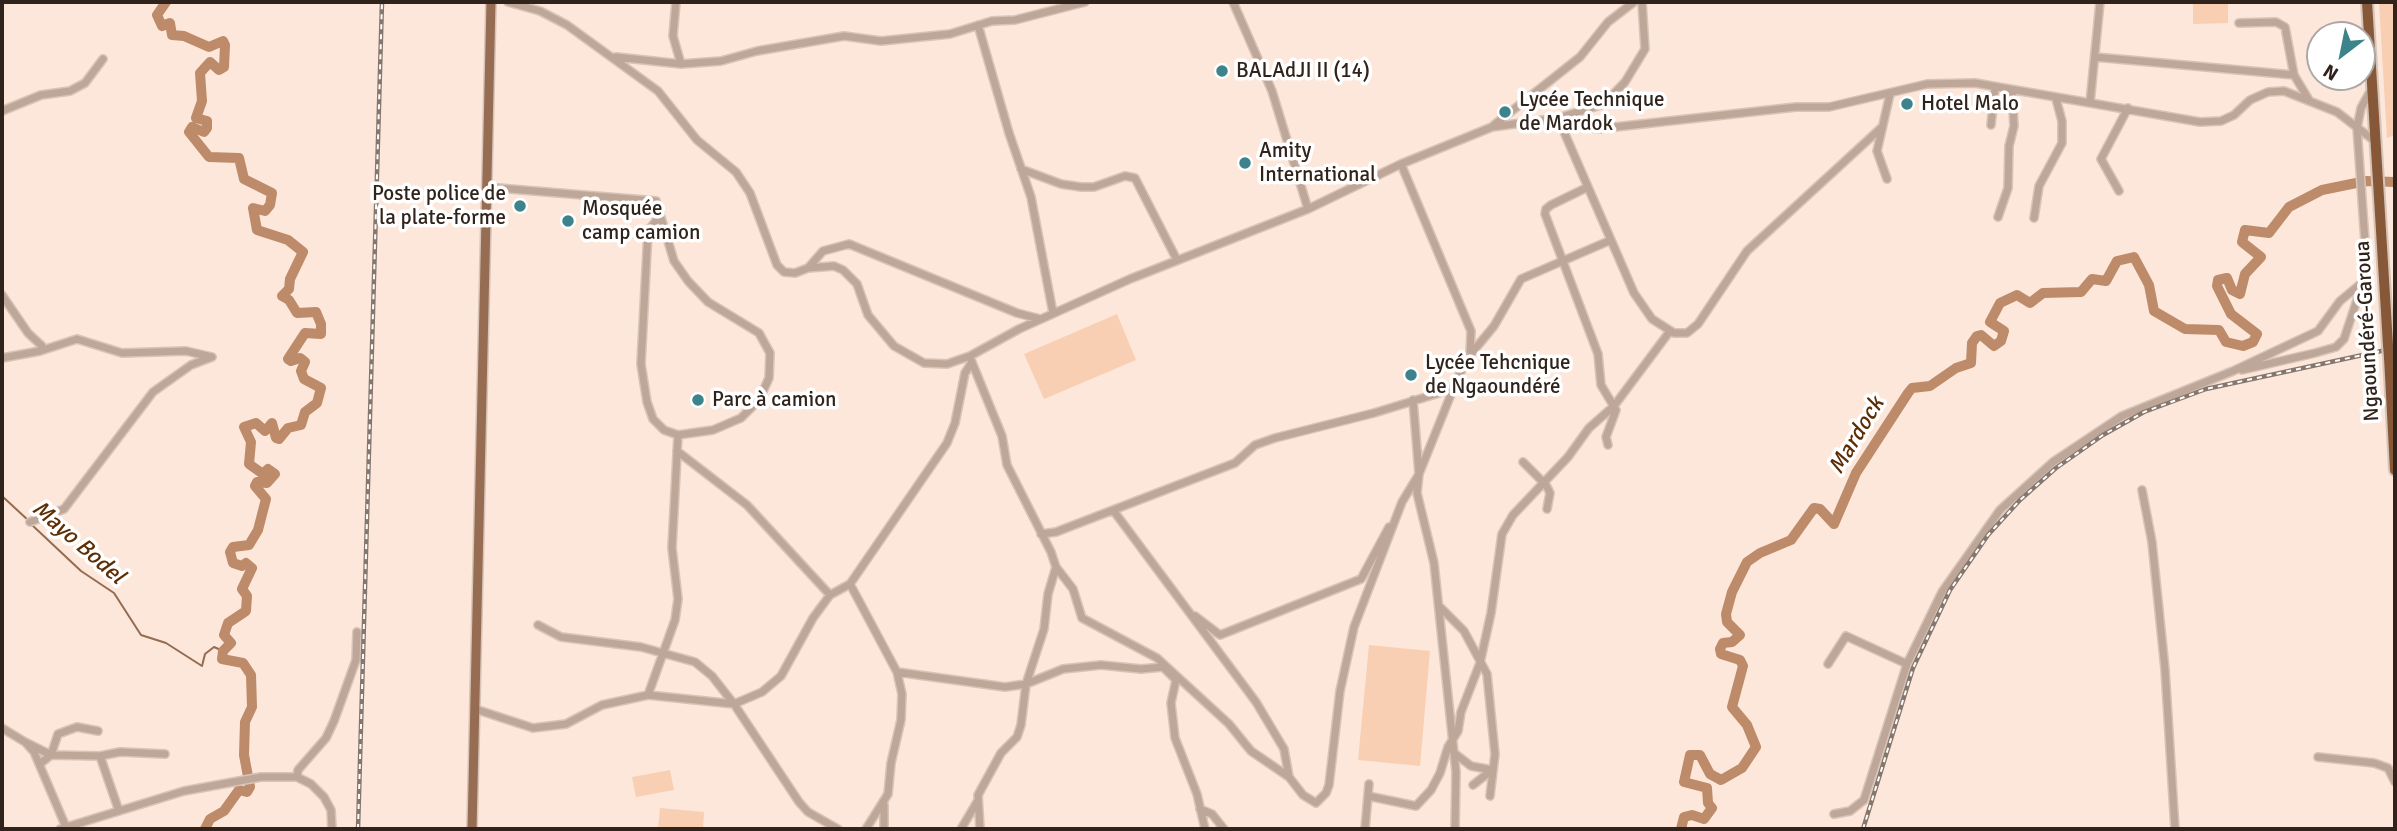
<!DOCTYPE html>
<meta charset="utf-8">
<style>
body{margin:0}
#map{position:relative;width:2397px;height:831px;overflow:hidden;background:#fce7da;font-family:Signika,sans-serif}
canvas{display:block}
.frame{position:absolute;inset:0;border:4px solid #30231b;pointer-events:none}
.north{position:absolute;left:2306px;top:21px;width:70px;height:70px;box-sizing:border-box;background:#fff;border:2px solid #aca7a4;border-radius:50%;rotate:212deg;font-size:19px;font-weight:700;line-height:28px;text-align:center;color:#30231b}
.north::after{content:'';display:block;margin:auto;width:24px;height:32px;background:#3c838b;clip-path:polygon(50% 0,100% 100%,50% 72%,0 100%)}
</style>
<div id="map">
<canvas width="2397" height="831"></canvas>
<div class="frame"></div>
<div class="north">N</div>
</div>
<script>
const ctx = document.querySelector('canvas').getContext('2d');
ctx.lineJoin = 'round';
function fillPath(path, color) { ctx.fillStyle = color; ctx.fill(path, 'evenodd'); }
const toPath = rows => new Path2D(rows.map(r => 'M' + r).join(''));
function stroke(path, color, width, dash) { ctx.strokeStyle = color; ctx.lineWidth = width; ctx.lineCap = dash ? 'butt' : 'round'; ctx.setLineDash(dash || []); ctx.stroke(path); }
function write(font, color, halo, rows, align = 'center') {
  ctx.font = font + ' Signika,sans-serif'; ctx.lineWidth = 7; ctx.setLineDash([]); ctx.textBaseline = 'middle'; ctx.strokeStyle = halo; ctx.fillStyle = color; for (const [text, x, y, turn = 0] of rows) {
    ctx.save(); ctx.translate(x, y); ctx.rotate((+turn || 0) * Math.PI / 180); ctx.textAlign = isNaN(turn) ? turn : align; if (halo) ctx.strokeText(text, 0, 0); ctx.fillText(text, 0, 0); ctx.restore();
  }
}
const green = toPath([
 [2379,2,2395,2,2395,135,2387,138],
 [2228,3,2228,23,2193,24,2193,4],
 [1117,314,1136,360,1044,399,1024,354],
 [1369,645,1430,651,1420,766,1358,760],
 [670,770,674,790,636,797,632,777],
 [660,808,704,812,703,829,658,829]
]);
const stream = toPath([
 [2,496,29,521],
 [32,525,81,571,114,593,141,635,166,643,202,666,205,654,214,647,223,651]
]);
const river = toPath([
 [166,2,157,15,162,26,170,23,172,35,184,36,209,47,223,41,225,45,224,67,219,70,210,62,200,73,202,101,196,118,207,121,207,128,204,132,192,127,189,132,209,157,239,158,244,179,272,193,270,205,265,211,253,208,257,230,288,240,303,252,290,279,289,289,282,296,289,300,297,313,316,312,321,324,321,334,305,333,288,359,291,361,300,358,305,362,301,371,304,379,321,388,317,403,305,412,301,425,288,428,279,439,276,438,272,423,265,431,256,423,244,427,251,442,249,464,263,474,268,469,275,474,267,483,257,482,255,486,266,499,258,530,249,545,233,547,230,552,233,563,242,566,246,563,252,568,242,589,247,596,246,611,228,623,224,635,231,643,223,651,222,659,243,663,251,675,252,707,245,722,244,755,250,787,247,792,239,790,224,811,210,819,205,829],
 [1681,829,1684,817,1692,815,1704,819,1712,808,1708,803,1707,788,1684,782,1690,755,1700,755,1710,774,1721,780,1742,768,1756,747,1747,725,1732,707,1743,666,1740,660,1721,654,1720,649,1723,643,1732,642,1740,635,1727,622,1726,614,1732,592,1747,562,1760,553,1791,540,1814,508,1820,509,1834,524,1856,473,1908,393,1912,388,1930,386,1956,368,1971,363,1972,343,1977,336,1981,335,1994,346,2001,341,2004,331,1990,322,2000,303,2017,295,2030,303,2043,293,2081,292,2092,279,2106,281,2117,261,2134,257,2149,285,2154,311,2185,329,2219,330,2226,342,2243,346,2253,342,2257,334,2231,314,2217,286,2218,280,2227,278,2232,290,2240,294,2245,274,2261,257,2242,242,2245,230,2269,233,2289,207,2322,190,2366,181,2395,182]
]);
const minor = toPath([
 [508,2,540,11,567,25,658,91,697,140,736,172,750,193,777,265,784,272,795,273,808,268,834,266,843,270,857,284,868,315,894,346,924,363,947,364,970,356,1019,329,1130,279,1308,209,1401,164,1492,127,1558,118,1604,104,1625,82,1645,49,1642,2],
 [676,2,673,36,681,64],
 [1233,2,1272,91,1308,209],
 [2239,23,2276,22,2285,27,2294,75,2309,100],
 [978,25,1009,133,1031,197,1053,313],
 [616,57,681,64,721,61,757,51,844,36,881,41,950,34,992,21,1015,20,1085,2],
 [2095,57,2294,75],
 [2090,103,2100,2],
 [2,111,41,95,70,91,85,83,103,59],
 [1558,118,1634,293,1652,319,1674,333,1687,333,1698,324,1747,251,1881,128],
 [1559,119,1597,129,1796,107,1829,107,1927,84,1975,83,2200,122,2221,121,2234,115,2250,100,2268,92,2284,91,2337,112,2376,142],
 [1494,125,1580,57,1608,22,1634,2],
 [1991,125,1995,87],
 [1401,164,1471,331,1470,355],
 [1021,169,1061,184,1081,187,1094,187,1125,176,1135,178,1177,260],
 [1887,179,1877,151,1890,94],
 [486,187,656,201,674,261,688,281,708,302,759,333,770,353,769,378,759,400,741,418,713,430,678,435,664,430,653,419,647,402,641,364,648,231,659,217],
 [1588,187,1551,205,1546,209,1545,214,1598,354,1601,385,1616,410,1606,437,1608,445],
 [2119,191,2101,159,2128,108],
 [1998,217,2008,188,2009,146,2014,126,2012,90],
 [2034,218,2039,186,2062,143,2062,121,2056,99],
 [808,268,823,251,849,244,1017,313,1040,319],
 [2,295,28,333,42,346,40,351,2,358],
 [971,360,1002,436,1007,465,1051,552,1056,567,1048,594,1044,629,1026,684,1021,725,1017,737,1001,753,978,795,980,829],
 [2242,370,2315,353,2336,347,2344,339,2363,282,2366,256,2357,128,2361,108,2372,88],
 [677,451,747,505,830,595],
 [1523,462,1546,485,1550,493,1547,509],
 [2142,490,2152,542,2165,669,2175,829],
 [1113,510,1256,702,1284,749,1289,777],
 [30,522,64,509,153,392,191,365,212,357,186,351,122,353,77,339,40,351],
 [1041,534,1056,532,1235,463,1255,445,1275,438,1374,413,1452,389],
 [1056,567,1073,589,1082,618,1157,658,1229,724,1251,751,1289,777,1303,795,1316,803,1326,793,1329,785,1340,691,1354,627,1402,502,1419,474,1413,400],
 [850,584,897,672,902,694,901,720,891,763,888,794,866,829],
 [1439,606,1464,631,1487,674,1495,754,1490,796],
 [1195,616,1220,635,1361,579,1389,527],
 [538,625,561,637,641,647,695,662,712,676,734,704,799,802,808,812,838,829],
 [1828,664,1846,636,1907,664],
 [897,672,1005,687,1026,684,1063,669,1101,665,1141,669,1163,667,1176,680,1171,703,1175,738,1197,794,1205,829],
 [648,695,675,620,678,599,672,548,678,435],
 [475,709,533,728,566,724,602,705,648,695,734,704,762,692,781,676,813,618,830,595,850,584,947,443,955,423,965,373,972,362],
 [2,728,25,742,34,752,66,827],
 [25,742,51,755,100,756,120,752,165,754],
 [1454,753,1471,766,1492,770,1473,785],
 [100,756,119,811],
 [2318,757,2374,763,2388,768,2395,782],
 [41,763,51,755,58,734,77,727,98,731],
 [297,777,298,770,326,738,334,721,356,660,357,632],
 [1368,796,1416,806,1431,790,1440,773,1448,747,1458,731,1461,712,1480,663,1491,613,1502,534,1513,515,1568,457,1589,428,1614,406,1670,331],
 [884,805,884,829],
 [1200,809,1212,814,1224,829],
 [1834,814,1850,811,1864,800,1907,664,1942,592,2000,510,2053,462,2122,416,2233,371,2318,331,2340,301,2363,282],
 [60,829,184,791,261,777,297,777,311,784,324,797,331,810,332,829],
 [961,829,977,802],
 [1365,829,1369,784],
 [1455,829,1456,772,1434,563,1417,493,1419,474,1458,377,1470,355,1494,326,1521,279,1611,240]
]);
const major = toPath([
 [472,829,491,2]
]);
const highway = toPath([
 [2367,2,2388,345],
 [2389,357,2395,470]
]);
const rail = toPath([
 [358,829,382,2],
 [1863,829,1913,668,1950,590,1988,535,2020,500,2056,468,2103,435,2144,412,2206,389,2395,348]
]);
const highwayBridge = toPath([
 [2388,345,2389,357]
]);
const markers = [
 [1222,71,7,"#3c838b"],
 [1907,104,7,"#3c838b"],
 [1505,112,7,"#3c838b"],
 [1245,163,7,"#3c838b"],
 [520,206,7,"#3c838b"],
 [568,221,7,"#3c838b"],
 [1411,375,7,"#3c838b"],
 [698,400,7,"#3c838b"]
];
const poiNames = [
 ["BALAdJI II (14)",1236,71],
 ["Lycée Technique",1519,100],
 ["de Mardok",1519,124],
 ["Hotel Malo",1921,104],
 ["Amity",1259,151],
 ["International",1259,175],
 ["Poste police de",506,194,"right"],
 ["la plate-forme",506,218,"right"],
 ["Mosquée",582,209],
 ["camp camion",582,233],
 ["Lycée Tehcnique",1425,363],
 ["de Ngaoundéré",1425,387],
 ["Parc à camion",712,400]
];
const streetNames = [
 ["Ngaoundéré-Garoua",2368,331,-93]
];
const waterNames = [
 ["Mardock",1857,436,-59],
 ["Mayo Bodel",78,543,41]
];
fillPath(green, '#f9cfb4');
stroke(stream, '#936c52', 2);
stroke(river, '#bd8b6a', 10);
stroke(minor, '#d7c4b8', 10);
stroke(major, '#d7c4b8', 12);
stroke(highway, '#d7c4b8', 14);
stroke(minor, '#bea798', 7);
stroke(major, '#966d52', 9);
stroke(highway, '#865838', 10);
stroke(rail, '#86766c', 4.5);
stroke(rail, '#fff', 2, [5]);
stroke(highwayBridge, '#d7c4b8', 14, []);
stroke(highwayBridge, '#865838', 10);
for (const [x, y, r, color] of markers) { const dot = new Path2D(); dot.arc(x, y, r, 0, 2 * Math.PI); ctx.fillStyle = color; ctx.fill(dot); stroke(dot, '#fff', 2.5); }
write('21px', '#30231b', '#fff', poiNames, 'left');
write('21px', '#30231b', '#fff', streetNames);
write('italic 23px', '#5d2d04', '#fff', waterNames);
</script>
